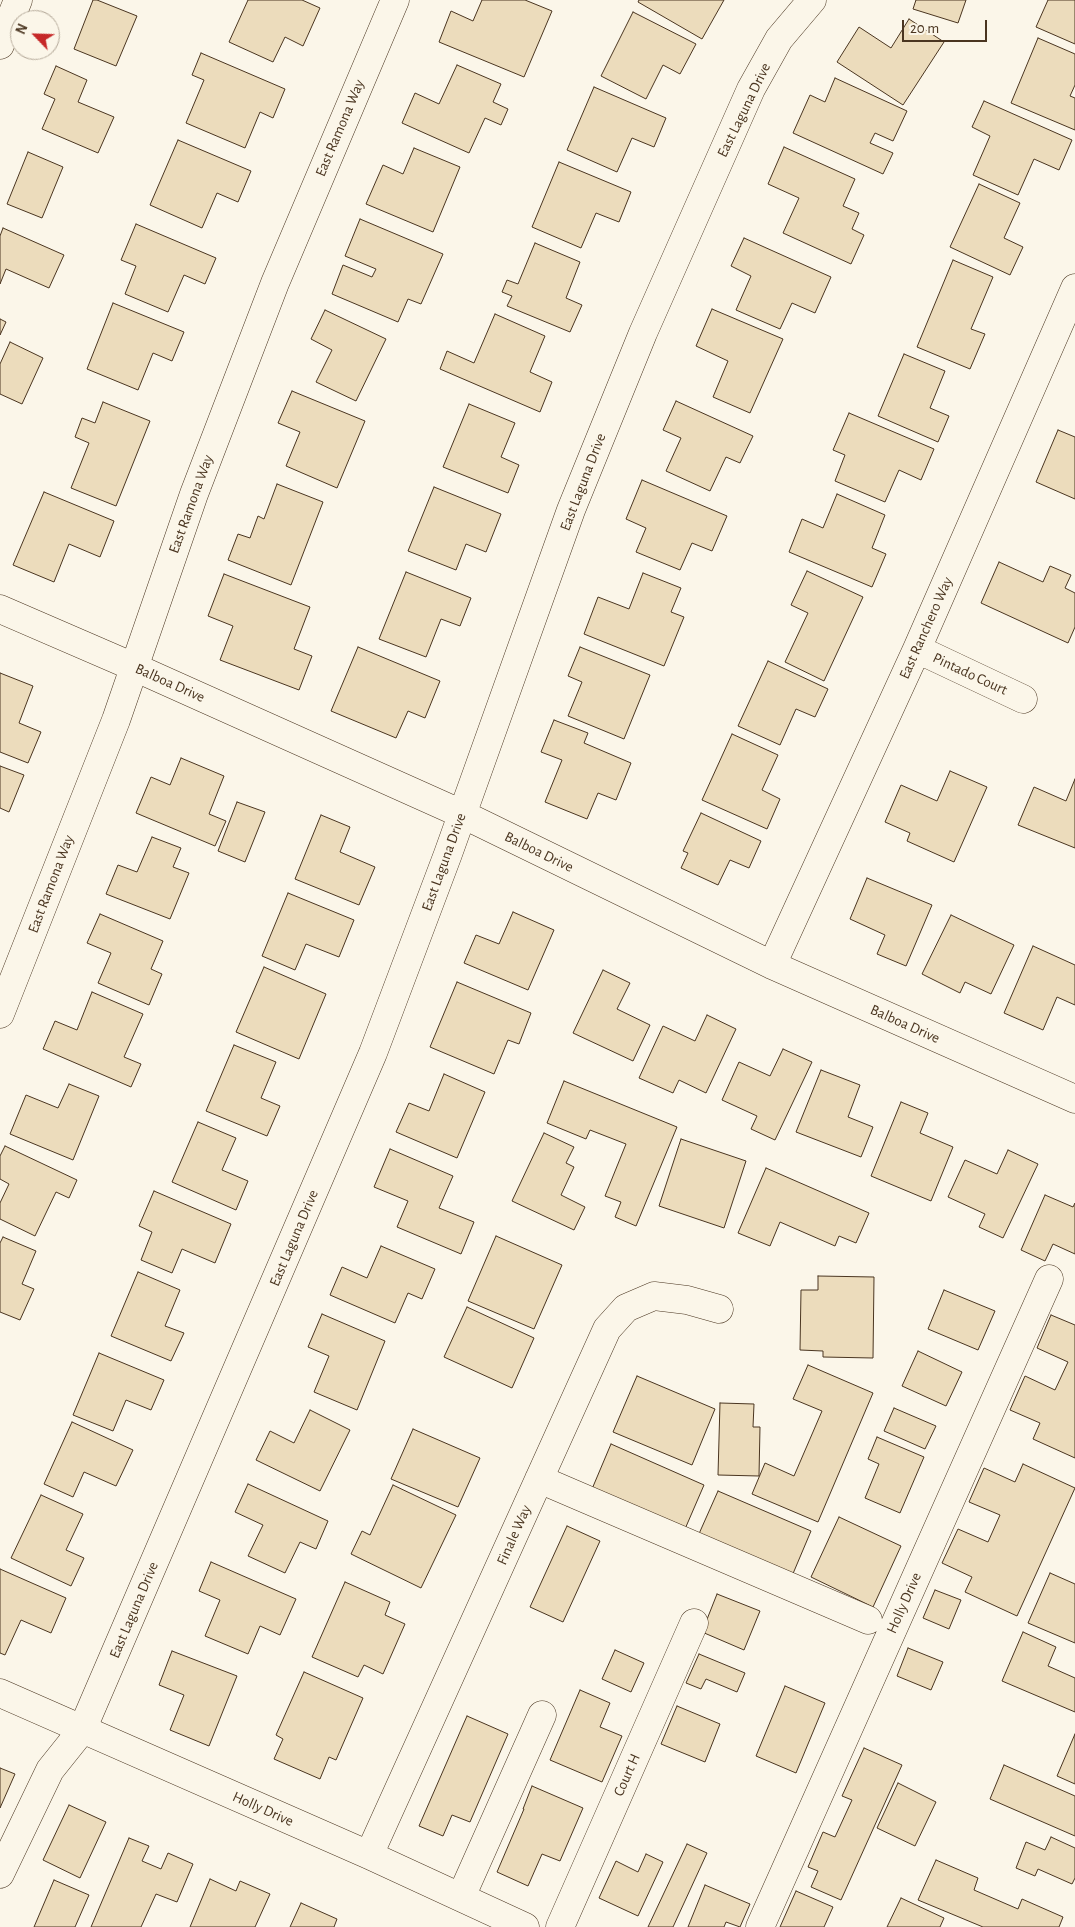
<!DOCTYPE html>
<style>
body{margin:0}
#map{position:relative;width:1075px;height:1927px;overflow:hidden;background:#fbf6e9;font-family:"Alegreya Sans",sans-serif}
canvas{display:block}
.north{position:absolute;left:10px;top:10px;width:50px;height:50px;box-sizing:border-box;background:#fbf6e9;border:1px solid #b4a999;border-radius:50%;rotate:294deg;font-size:14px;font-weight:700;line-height:20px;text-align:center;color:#4a3520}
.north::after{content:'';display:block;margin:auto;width:18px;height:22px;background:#c62828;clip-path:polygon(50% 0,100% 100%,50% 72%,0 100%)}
.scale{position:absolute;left:902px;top:20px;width:85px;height:22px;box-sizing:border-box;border:2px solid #4a3520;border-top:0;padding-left:6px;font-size:15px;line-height:18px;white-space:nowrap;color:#4a3520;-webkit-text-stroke:4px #fbf6e9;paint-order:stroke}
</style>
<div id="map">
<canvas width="1075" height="1927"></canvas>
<div class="north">N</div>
<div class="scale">20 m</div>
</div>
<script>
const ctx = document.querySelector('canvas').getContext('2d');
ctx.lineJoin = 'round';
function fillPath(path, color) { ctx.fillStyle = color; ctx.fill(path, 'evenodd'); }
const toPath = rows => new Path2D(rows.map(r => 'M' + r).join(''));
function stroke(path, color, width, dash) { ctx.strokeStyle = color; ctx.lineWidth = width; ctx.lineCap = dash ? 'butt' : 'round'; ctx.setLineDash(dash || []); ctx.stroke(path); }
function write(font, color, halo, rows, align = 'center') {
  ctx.font = font + ' "Alegreya Sans",sans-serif'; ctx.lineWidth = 4; ctx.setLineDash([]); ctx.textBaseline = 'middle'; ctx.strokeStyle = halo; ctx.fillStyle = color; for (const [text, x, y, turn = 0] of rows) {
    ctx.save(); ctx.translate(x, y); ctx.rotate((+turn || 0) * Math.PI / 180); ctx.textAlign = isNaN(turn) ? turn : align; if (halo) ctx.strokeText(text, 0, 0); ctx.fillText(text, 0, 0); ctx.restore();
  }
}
const building = toPath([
 [93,0,97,0,137,16,116,66,74,49,93,0],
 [248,0,302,0,320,8,303,46,285,37,273,62,229,42,248,0],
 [482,0,525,0,552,11,524,77,439,42,451,11,473,21,482,0],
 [639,0,724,0,702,39,638,2,639,0],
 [916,0,966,0,958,23,913,9,916,0],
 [1048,0,1075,0,1075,44,1036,27,1048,0],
 [633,12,696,44,680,74,663,65,646,99,601,76,633,12],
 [909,19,944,42,903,105,837,62,859,27,891,48,909,19],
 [1038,38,1075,54,1075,85,1070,96,1075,98,1075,130,1011,103,1038,38],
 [201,53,285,89,273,118,260,112,245,148,186,123,204,80,192,75,201,53],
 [457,65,501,84,493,102,508,109,501,125,485,118,469,153,402,123,415,93,439,104,457,65],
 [56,66,87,80,78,102,114,117,98,153,42,129,55,99,44,94,56,66],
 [835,78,907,111,893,141,875,133,870,143,893,153,883,174,793,133,810,95,825,102,835,78],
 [594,87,666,118,654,147,632,138,617,172,567,150,594,87],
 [984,101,1072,140,1059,170,1034,159,1018,195,973,175,990,136,972,127,984,101],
 [178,140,251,171,238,202,217,193,202,228,150,205,178,140],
 [784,147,855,179,843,206,859,213,852,229,864,235,851,264,783,233,799,198,768,184,784,147],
 [414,148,460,167,433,232,366,204,383,165,403,174,414,148],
 [28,152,63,167,42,218,7,204,28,152],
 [559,162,631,192,619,222,596,213,581,248,532,227,559,162],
 [979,184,1020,203,1004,238,1023,247,1010,275,950,247,979,184],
 [360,219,443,254,421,304,408,299,398,322,332,294,343,265,372,277,376,269,345,256,360,219],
 [136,224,216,258,205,284,184,275,168,312,125,294,136,266,121,260,136,224],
 [3,228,64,255,49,288,6,269,0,284,0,236,3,228],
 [744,238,831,277,815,313,792,303,780,329,736,310,751,276,731,266,744,238],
 [535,243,580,262,566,298,582,305,570,332,507,306,512,296,502,292,507,280,518,284,535,243],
 [953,260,993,277,971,329,985,334,970,369,917,347,953,260],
 [113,303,184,332,172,361,153,353,138,390,87,369,113,303],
 [712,309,783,339,750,413,713,397,728,361,696,346,712,309],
 [325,310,386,339,356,401,316,382,332,350,311,339,325,310],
 [495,314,545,336,530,372,552,382,540,412,440,369,447,351,474,363,495,314],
 [0,319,6,322,0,335,0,319],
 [10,342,43,358,22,404,0,394,0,364,10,342],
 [904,354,945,371,930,408,949,416,938,442,878,416,904,354],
 [292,391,365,421,337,488,286,466,300,432,278,423,292,391],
 [676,401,753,436,740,463,726,457,710,491,666,471,681,438,663,430,676,401],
 [103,402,150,421,116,506,71,488,89,443,75,437,82,418,95,423,103,402],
 [469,404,515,423,501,457,519,465,508,493,443,467,469,404],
 [849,413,934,449,921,480,899,470,885,502,835,481,845,455,833,450,849,413],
 [1058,430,1075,437,1075,499,1036,482,1058,430],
 [642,480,727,516,712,551,692,543,680,570,636,552,646,528,626,519,642,480],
 [277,484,323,502,291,585,228,560,238,534,250,538,258,516,264,519,277,484],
 [434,487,501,514,486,552,466,544,456,570,408,551,434,487],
 [44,492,114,521,100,557,69,544,54,582,13,565,44,492],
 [837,494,885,515,872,548,886,554,872,587,789,552,802,519,823,528,837,494],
 [999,562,1043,582,1050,566,1071,575,1065,588,1075,593,1075,627,1068,643,981,603,999,562],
 [807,571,863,597,824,681,785,662,808,613,791,605,807,571],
 [406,572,471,598,460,626,441,619,426,657,379,639,406,572],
 [643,573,681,588,671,612,684,617,664,666,584,634,598,597,629,609,643,573],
 [224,574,310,607,294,649,312,656,299,690,220,660,233,626,208,616,224,574],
 [358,647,440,681,425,718,408,711,396,738,331,711,358,647],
 [580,647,650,675,624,739,568,716,582,682,568,676,580,647],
 [768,661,828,689,815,717,796,709,780,745,738,726,768,661],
 [0,673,33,686,19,723,41,732,28,763,0,752,0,673],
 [554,720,588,733,584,743,631,763,616,800,598,793,587,819,545,802,562,760,541,752,554,720],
 [732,734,778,755,762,790,780,799,767,829,702,800,732,734],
 [181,758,224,776,209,814,226,821,215,846,136,813,151,777,170,785,181,758],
 [0,766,24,775,9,812,0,808,0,766],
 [950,771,987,787,954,862,907,841,910,833,885,822,901,785,937,801,950,771],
 [1075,779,1075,848,1018,825,1034,787,1066,801,1075,779],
 [237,802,265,812,245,862,218,851,237,802],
 [701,813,761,841,749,868,730,860,718,885,681,868,688,853,683,851,701,813],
 [321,815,350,827,340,852,375,867,359,905,295,879,321,815],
 [152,837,181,848,173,867,189,873,170,919,106,894,118,865,137,872,152,837],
 [867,878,932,905,906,966,877,954,885,935,850,919,867,878],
 [288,893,354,920,339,957,306,944,295,970,262,956,288,893],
 [513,912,554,930,528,990,464,963,476,935,499,944,513,912],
 [100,914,163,941,151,969,162,974,149,1005,98,983,111,953,87,943,100,914],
 [951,915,1014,945,991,994,965,982,960,993,922,974,951,915],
 [1033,946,1075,965,1075,1005,1057,997,1043,1030,1004,1013,1033,946],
 [264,967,326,994,299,1059,236,1032,264,967],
 [603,970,630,983,617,1009,650,1025,633,1061,573,1033,603,970],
 [457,982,531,1013,519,1044,508,1040,494,1074,430,1047,457,982],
 [92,992,143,1014,124,1057,141,1064,131,1087,43,1049,55,1021,77,1030,92,992],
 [707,1015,736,1029,706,1093,679,1080,673,1093,639,1078,663,1026,695,1041,707,1015],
 [234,1045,276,1062,261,1098,280,1106,267,1136,206,1111,234,1045],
 [783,1049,812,1062,775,1140,751,1129,757,1116,722,1100,739,1062,770,1076,783,1049],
 [821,1070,860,1085,848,1117,873,1127,861,1157,796,1132,821,1070],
 [444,1074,485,1092,457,1158,396,1132,409,1103,429,1111,444,1074],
 [564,1081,677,1127,636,1226,615,1217,621,1202,605,1196,626,1144,590,1130,586,1139,547,1123,564,1081],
 [69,1084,99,1096,73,1160,10,1134,26,1095,58,1108,69,1084],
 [901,1102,928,1113,920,1133,953,1147,931,1201,871,1176,901,1102],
 [198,1122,236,1138,222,1170,248,1181,236,1210,172,1182,198,1122],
 [544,1133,574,1147,566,1163,574,1167,561,1195,585,1207,574,1230,512,1201,544,1133],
 [681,1139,746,1161,724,1228,659,1206,681,1139],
 [5,1146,77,1180,69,1198,56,1192,35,1236,0,1219,0,1203,9,1184,0,1179,0,1156,5,1146],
 [390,1149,453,1176,439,1208,474,1222,461,1254,397,1227,408,1201,374,1187,390,1149],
 [1008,1150,1038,1164,1003,1238,979,1227,985,1214,948,1197,965,1160,997,1174,1008,1150],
 [766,1168,869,1213,856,1243,839,1236,835,1246,780,1222,770,1246,738,1233,766,1168],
 [154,1191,231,1224,215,1263,182,1249,172,1273,141,1260,152,1232,139,1226,154,1191],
 [1045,1195,1073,1207,1075,1203,1075,1254,1053,1244,1045,1261,1021,1250,1045,1195],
 [496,1236,562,1265,534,1329,468,1301,496,1236],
 [3,1237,36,1251,22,1284,34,1289,20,1320,0,1312,0,1243,3,1237],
 [381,1246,435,1269,422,1299,408,1293,395,1323,330,1295,342,1267,367,1278,381,1246],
 [138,1272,180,1290,165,1326,184,1333,171,1361,111,1336,138,1272],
 [818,1276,874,1277,873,1358,823,1357,823,1351,800,1350,801,1290,818,1290,818,1276],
 [944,1290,995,1311,978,1350,928,1329,944,1290],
 [467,1307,534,1338,512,1388,444,1357,467,1307],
 [322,1314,385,1341,357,1410,314,1392,329,1356,308,1347,322,1314],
 [1051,1315,1075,1325,1075,1458,1033,1439,1040,1423,1010,1410,1025,1376,1055,1390,1068,1362,1037,1348,1051,1315],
 [918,1351,962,1372,946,1406,902,1386,918,1351],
 [99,1353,164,1380,151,1410,126,1400,113,1431,73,1415,99,1353],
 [808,1365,873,1393,818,1522,752,1494,765,1463,794,1476,822,1411,793,1399,808,1365],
 [637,1376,715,1409,692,1465,613,1432,637,1376],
 [720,1403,754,1404,753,1427,760,1427,759,1476,718,1475,720,1403],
 [894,1408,936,1426,925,1449,884,1431,894,1408],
 [310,1410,350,1430,320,1491,256,1460,270,1431,294,1443,310,1410],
 [72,1422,133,1450,116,1486,84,1472,73,1497,44,1484,72,1422],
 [413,1429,480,1458,458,1507,391,1479,413,1429],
 [877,1437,924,1457,900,1513,865,1498,879,1464,868,1459,877,1437],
 [611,1444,704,1485,685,1529,592,1489,611,1444],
 [1023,1464,1075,1488,1017,1616,965,1592,972,1577,942,1563,958,1529,988,1542,1000,1515,969,1502,984,1468,1015,1482,1023,1464],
 [248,1484,328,1521,316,1549,300,1542,285,1573,248,1556,263,1525,235,1512,248,1484],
 [393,1485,456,1515,421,1588,351,1554,362,1531,370,1535,393,1485],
 [718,1491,811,1531,792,1576,698,1536,718,1491],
 [41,1495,83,1514,66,1550,84,1558,71,1586,11,1558,41,1495],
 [839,1517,901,1546,873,1607,811,1577,839,1517],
 [567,1526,600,1541,563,1622,530,1607,567,1526],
 [211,1562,296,1599,280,1635,260,1626,248,1654,205,1636,220,1600,199,1591,211,1562],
 [0,1569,66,1598,51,1633,21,1620,5,1655,0,1653,0,1569],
 [1050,1573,1075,1584,1075,1643,1028,1623,1050,1573],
 [345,1582,390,1602,385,1615,405,1624,383,1674,364,1665,358,1677,312,1657,345,1582],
 [935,1590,961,1600,949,1629,923,1618,935,1590],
 [717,1594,760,1611,744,1650,702,1632,717,1594],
 [1023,1632,1056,1647,1048,1666,1075,1678,1075,1712,1002,1681,1023,1632],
 [908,1648,943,1662,931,1690,897,1676,908,1648],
 [615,1650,644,1663,631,1692,602,1679,615,1650],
 [172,1651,237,1676,209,1746,170,1730,184,1695,159,1685,172,1651],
 [699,1654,745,1673,737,1692,706,1679,701,1689,686,1683,699,1654],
 [304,1672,363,1698,336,1760,329,1757,320,1779,274,1759,283,1739,276,1735,304,1672],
 [785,1686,825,1703,796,1773,756,1756,785,1686],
 [580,1690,610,1703,600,1727,622,1736,602,1782,550,1760,580,1690],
 [677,1706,720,1724,705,1762,661,1744,677,1706],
 [467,1716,508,1734,470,1822,452,1815,443,1836,419,1826,467,1716],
 [1075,1734,1075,1784,1057,1776,1075,1734],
 [864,1748,902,1765,841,1900,811,1887,818,1871,808,1867,823,1832,835,1837,852,1800,842,1796,864,1748],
 [1004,1765,1075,1796,1075,1836,990,1799,1004,1765],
 [0,1768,15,1774,0,1808,0,1768],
 [898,1783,936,1802,915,1846,877,1828,898,1783],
 [532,1786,583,1808,560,1861,542,1854,528,1886,497,1872,524,1809,523,1809,532,1786],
 [69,1805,106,1822,80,1878,43,1860,69,1805],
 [1051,1837,1075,1848,1075,1878,1072,1884,1038,1869,1035,1876,1016,1868,1026,1842,1045,1850,1051,1837],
 [129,1838,149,1846,142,1861,161,1869,168,1853,193,1864,177,1902,156,1894,141,1927,91,1927,129,1838],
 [687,1844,707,1853,673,1927,648,1927,687,1844],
 [646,1854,663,1862,638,1916,599,1898,616,1861,638,1872,646,1854],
 [936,1860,978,1878,974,1890,1018,1909,1022,1899,1063,1917,1059,1927,983,1927,918,1900,936,1860],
 [210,1879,236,1891,240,1881,270,1894,255,1927,190,1927,210,1879],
 [54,1880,89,1895,75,1927,34,1927,54,1880],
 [705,1885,750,1904,740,1927,726,1922,724,1927,688,1927,705,1885],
 [796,1891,833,1907,824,1927,780,1927,796,1891],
 [901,1898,944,1918,940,1927,887,1927,901,1898],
 [301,1903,337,1919,334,1927,290,1927,301,1903]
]);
const minor = toPath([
 [0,45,18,0],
 [0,609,134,667,462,814,772,965,1075,1099],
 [917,649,1023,699],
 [772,965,917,649,1075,288],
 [0,1014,116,720,194,494,275,283,395,0],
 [539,1479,868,1620],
 [0,1693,369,1855,525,1927],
 [369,1855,607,1329,626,1308,654,1296,687,1300,719,1309],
 [0,1874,50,1770,82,1730,373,1053,448,854,571,510,643,333,751,89,779,39,812,0],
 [461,1897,542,1715],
 [560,1927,694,1623],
 [760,1927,1049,1279]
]);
const streetNames = [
 ["East Laguna Drive",744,110,-64],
 ["East Ramona Way",340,128,-67],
 ["East Laguna Drive",583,482,-69],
 ["East Ramona Way",191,504,-70],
 ["East Ranchero Way",926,628,-66],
 ["Pintado Court",970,674,25],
 ["Balboa Drive",170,683,24],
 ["Balboa Drive",539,852,26],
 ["East Laguna Drive",444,862,-70],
 ["East Ramona Way",51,884,-69],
 ["Balboa Drive",905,1024,24],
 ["East Laguna Drive",294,1238,-67],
 ["Finale Way",514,1535,-66],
 ["Holly Drive",904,1603,-66],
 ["East Laguna Drive",134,1610,-67],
 ["Court H",627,1775,-66],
 ["Holly Drive",263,1809,24]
];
fillPath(building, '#ecdcbc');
stroke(building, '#4a3520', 1);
stroke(minor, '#4a3520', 29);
stroke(minor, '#fbf6e9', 28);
write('15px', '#4a3520', '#fbf6e9', streetNames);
</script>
